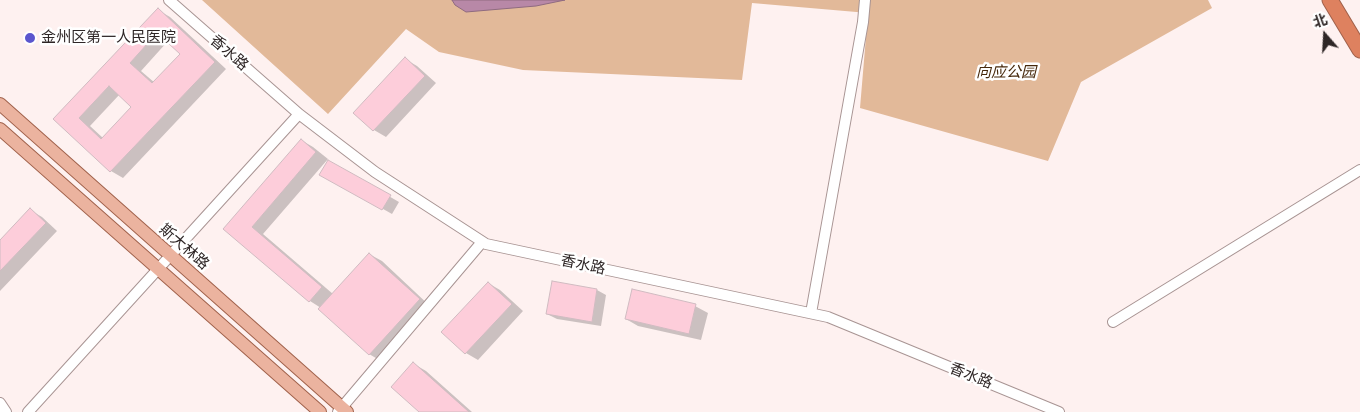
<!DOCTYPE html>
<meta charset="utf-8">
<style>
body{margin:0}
#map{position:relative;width:1360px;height:412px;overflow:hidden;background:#fef1f0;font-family:"Roboto Serif","Noto Sans SC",serif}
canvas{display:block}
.north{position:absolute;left:1300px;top:10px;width:50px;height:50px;-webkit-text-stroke:4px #fff;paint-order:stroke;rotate:341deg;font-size:14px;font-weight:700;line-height:20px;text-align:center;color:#2e2626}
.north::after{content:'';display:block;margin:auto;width:18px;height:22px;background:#2e2626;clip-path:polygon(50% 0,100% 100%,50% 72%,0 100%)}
</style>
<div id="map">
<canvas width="1360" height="412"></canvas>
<div class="north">北</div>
</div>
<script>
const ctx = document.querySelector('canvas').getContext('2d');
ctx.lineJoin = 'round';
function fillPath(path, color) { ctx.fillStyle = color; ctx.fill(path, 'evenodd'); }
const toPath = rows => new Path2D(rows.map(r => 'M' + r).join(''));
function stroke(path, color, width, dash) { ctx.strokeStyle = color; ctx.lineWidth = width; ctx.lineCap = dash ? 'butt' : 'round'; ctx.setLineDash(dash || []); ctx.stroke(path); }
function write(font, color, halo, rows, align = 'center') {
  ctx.font = font + ' "Roboto Serif","Noto Sans SC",serif'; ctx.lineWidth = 5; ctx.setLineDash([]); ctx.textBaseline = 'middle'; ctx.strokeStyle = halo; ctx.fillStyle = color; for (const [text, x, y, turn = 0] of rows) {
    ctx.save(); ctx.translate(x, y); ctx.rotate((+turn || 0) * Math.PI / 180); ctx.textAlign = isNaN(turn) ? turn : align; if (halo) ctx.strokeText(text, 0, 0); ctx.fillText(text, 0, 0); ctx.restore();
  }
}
const green = toPath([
 [202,0,1208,0,1212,8,1081,82,1048,161,860,108,868,13,752,3,742,80,523,70,439,52,406,29,328,114]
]);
const water = toPath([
 [452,0,565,0,536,6,466,12,455,5,452,0]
]);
const shadow = toPath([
 [158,10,170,17,226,69,123,178,111,171,55,119],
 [168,41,182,54,155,83,141,71],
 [120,94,133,107,103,138,90,126],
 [405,59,417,66,436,83,386,137,374,130,355,113],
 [301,140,313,147,328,159,263,234,333,294,369,254,382,261,431,307,381,361,369,354,321,308,310,301,225,228],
 [328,161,399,202,392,214,321,174],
 [30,210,42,217,57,231,0,291,0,242],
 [488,283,500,290,523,311,478,360,466,353,443,332],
 [597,290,606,295,601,326,557,319,547,314],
 [695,306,708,313,701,340,638,326,626,319],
 [414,364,426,371,472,412,421,412]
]);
const building = toPath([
 [158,8,215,62,110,172,53,119,158,8],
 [157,33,180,54,152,83,130,63,157,33],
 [109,86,131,107,101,139,79,118,109,86],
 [405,57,425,76,373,131,353,113,405,57],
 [301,139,316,152,252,227,322,287,309,302,223,229,301,139],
 [328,160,391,195,382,210,319,175,328,160],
 [30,208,46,223,0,271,0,240,30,208],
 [369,253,420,299,369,355,318,309,369,253],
 [552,281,597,289,592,322,546,314,552,281],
 [488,282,512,304,465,354,441,332,488,282],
 [632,289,696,304,689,334,625,319,632,289],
 [413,362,469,412,419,412,391,387,413,362]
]);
const minor = toPath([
 [169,0,299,114,375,172,486,244,828,317,1059,412],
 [811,313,863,22,865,0],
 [1113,322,1360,170],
 [0,403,6,412],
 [28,412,299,114],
 [338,412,482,242]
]);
const major = toPath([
 [0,104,347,412],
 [0,129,320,412]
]);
const highway = toPath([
 [1330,0,1360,50]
]);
const markers = [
 [30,38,6,"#5b56ce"]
];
const poiNames = [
 ["金州区第一人民医院",41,38]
];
const streetNames = [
 ["香水路",229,53,41],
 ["斯大林路",184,247,41],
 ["香水路",583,265,12],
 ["香水路",971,376,22]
];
const parkNames = [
 ["向应公园",1006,73]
];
fillPath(green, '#e2b999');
fillPath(water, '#b888a7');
stroke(water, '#8f6b80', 1);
fillPath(shadow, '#0003');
fillPath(building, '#fdcdda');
stroke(building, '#d0bbc1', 1);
stroke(minor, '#a89493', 12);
stroke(major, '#a0614b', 14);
stroke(highway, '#a0614b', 17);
stroke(minor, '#fff', 10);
stroke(major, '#ebb39f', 12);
stroke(highway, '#de815f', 15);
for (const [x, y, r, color] of markers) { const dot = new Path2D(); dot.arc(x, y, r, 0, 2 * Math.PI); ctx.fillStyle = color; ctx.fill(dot); stroke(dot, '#fff', 2); }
write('15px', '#2e2626', '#fff', poiNames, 'left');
write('15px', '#2e2626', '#fff', streetNames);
write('italic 15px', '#46280b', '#fff', parkNames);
</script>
